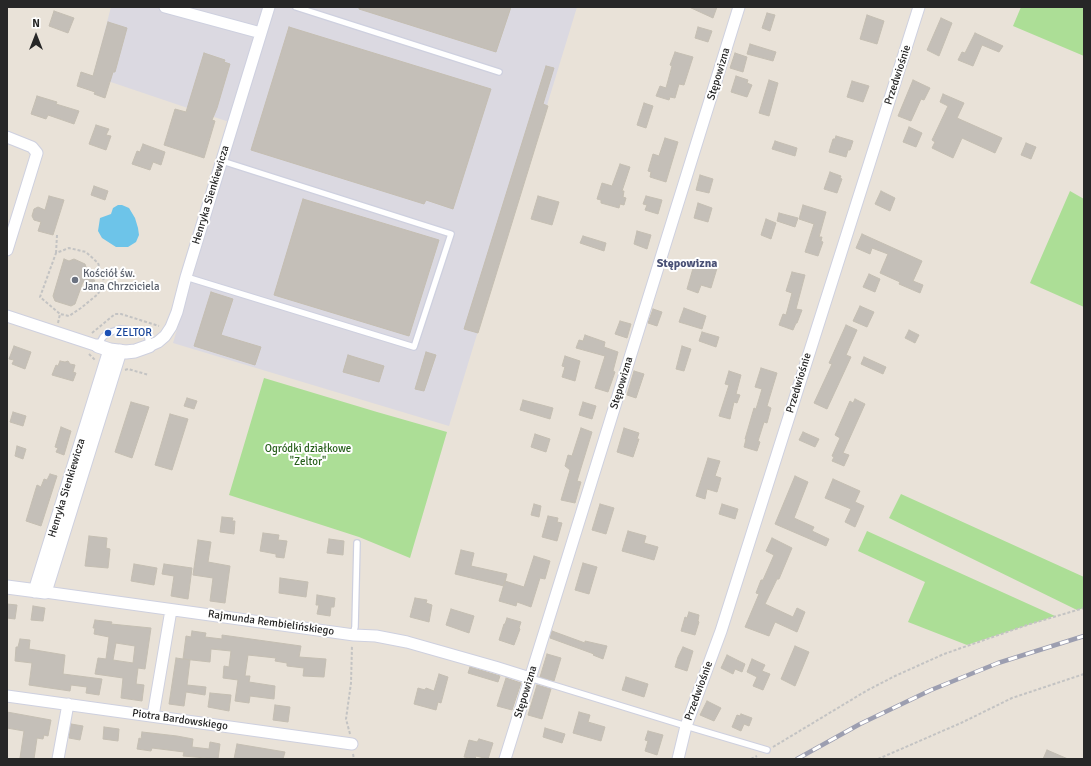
<!DOCTYPE html>
<meta charset="utf-8">
<style>
body{margin:0}
#map{position:relative;width:1091px;height:766px;overflow:hidden;background:#e9e2d8;font-family:Signika,sans-serif}
canvas{display:block}
.frame{position:absolute;inset:0;border:8px solid #272727;pointer-events:none}
.north{position:absolute;left:16px;top:16px;width:40px;height:40px;-webkit-text-stroke:3px #fff;paint-order:stroke;rotate:0deg;font-size:11px;font-weight:700;line-height:16px;text-align:center;color:#272727}
.north::after{content:'';display:block;margin:auto;width:14px;height:18px;background:#272727;clip-path:polygon(50% 0,100% 100%,50% 72%,0 100%)}
</style>
<div id="map">
<canvas width="1091" height="766"></canvas>
<div class="frame"></div>
<div class="north">N</div>
</div>
<script>
const ctx = document.querySelector('canvas').getContext('2d');
ctx.lineJoin = 'round';
function fillPath(path, color) { ctx.fillStyle = color; ctx.fill(path, 'evenodd'); }
const toPath = rows => new Path2D(rows.map(r => 'M' + r).join(''));
function stroke(path, color, width, dash) { ctx.strokeStyle = color; ctx.lineWidth = width; ctx.lineCap = dash ? 'butt' : 'round'; ctx.setLineDash(dash || []); ctx.stroke(path); }
function write(font, color, halo, rows, align = 'center') {
  ctx.font = font + ' Signika,sans-serif'; ctx.lineWidth = 4; ctx.setLineDash([]); ctx.textBaseline = 'middle'; ctx.strokeStyle = halo; ctx.fillStyle = color; for (const [text, x, y, turn = 0] of rows) {
    ctx.save(); ctx.translate(x, y); ctx.rotate((+turn || 0) * Math.PI / 180); ctx.textAlign = isNaN(turn) ? turn : align; if (halo) ctx.strokeText(text, 0, 0); ctx.fillText(text, 0, 0); ctx.restore();
  }
}
const industrial = toPath([
 [111,7,577,7,449,426,173,343,238,125,93,76]
]);
const green = toPath([
 [1021,7,1084,7,1084,56,1013,26],
 [1070,191,1084,199,1084,307,1030,283],
 [264,378,377,412,447,432,410,558,359,537,229,495],
 [901,494,1084,577,1084,608,1077,610,889,518],
 [867,531,1055,616,967,645,908,622,925,582,858,551]
]);
const water = toPath([
 [118,205,122,205,129,208,135,218,138,228,139,235,136,242,128,247,116,247,102,238,98,231,100,218,111,214,113,208]
]);
const building = toPath([
 [359,7,511,7,496,52,359,9,359,7],
 [689,7,717,7,713,18,689,7],
 [54,11,74,18,68,33,49,26,54,11],
 [767,13,775,15,770,31,762,28,767,13],
 [867,15,884,21,877,44,860,39,867,15],
 [941,18,952,23,939,56,927,50,941,18],
 [108,22,127,28,115,72,113,72,105,98,94,94,95,92,77,86,81,72,93,76,108,22],
 [289,27,491,89,453,209,426,200,424,204,251,150,289,27],
 [698,27,712,31,708,42,695,38,698,27],
 [975,33,1003,46,999,52,982,45,973,66,958,60,962,52,965,53,975,33],
 [750,44,776,52,773,61,747,54,750,44],
 [675,52,693,57,684,85,679,84,675,98,670,97,669,100,656,96,660,86,666,88,672,66,670,65,675,52],
 [204,53,225,60,224,62,230,64,217,108,212,120,215,121,204,158,164,145,175,109,186,112,204,53],
 [735,53,747,57,743,72,730,68,735,53],
 [546,66,554,68,543,104,548,106,478,333,464,329,546,66],
 [736,76,748,80,747,83,752,85,747,97,731,92,736,76],
 [769,80,778,83,769,116,759,113,769,80],
 [913,80,930,88,924,100,921,99,911,121,898,116,913,80],
 [852,81,869,86,863,102,847,97,852,81],
 [943,94,964,103,957,118,1002,138,995,153,962,138,953,158,932,148,935,142,932,140,948,106,940,102,943,94],
 [37,96,57,102,56,104,79,111,74,124,48,115,46,119,31,114,37,96],
 [644,103,653,106,646,128,637,125,644,103],
 [96,125,109,129,106,135,111,136,106,150,89,144,96,125],
 [909,127,922,133,916,147,903,142,909,127],
 [836,136,853,141,850,150,848,150,846,157,829,152,833,139,835,139,836,136],
 [665,138,678,142,666,182,650,177,651,172,648,171,653,154,659,156,665,138],
 [775,141,797,148,795,156,772,149,775,141],
 [1026,143,1036,147,1031,159,1021,155,1026,143],
 [143,144,165,152,161,165,153,162,150,170,132,164,137,151,140,152,143,144],
 [620,164,630,167,622,191,624,191,623,197,626,198,624,205,620,204,619,208,601,203,601,200,597,199,602,183,612,186,620,164],
 [830,172,841,176,840,178,842,179,837,193,824,189,830,172],
 [700,175,713,179,709,193,696,190,700,175],
 [94,186,108,191,105,200,91,195,94,186],
 [881,191,895,198,890,211,875,204,881,191],
 [49,196,64,200,53,235,38,231,41,222,34,220,32,216,34,209,38,207,45,210,49,196],
 [538,196,559,202,552,225,531,219,538,196],
 [646,196,662,200,658,214,645,210,647,205,643,204,646,196],
 [303,199,439,240,409,336,274,295,303,199],
 [698,203,712,208,708,222,694,218,698,203],
 [803,205,826,212,819,237,822,237,821,241,823,242,818,256,805,252,814,224,799,219,803,205],
 [779,213,798,218,795,227,777,221,779,213],
 [766,219,776,223,771,239,761,235,766,219],
 [637,231,651,235,647,249,634,244,637,231],
 [862,234,922,261,913,281,923,285,920,293,899,284,900,282,880,273,888,254,872,248,870,254,856,248,862,234],
 [583,236,606,243,604,251,580,243,583,236],
 [696,258,718,265,711,288,701,285,698,293,687,289,696,258],
 [64,259,69,261,74,259,85,264,89,275,91,276,95,281,89,284,83,282,75,304,71,306,55,301,53,296,64,259],
 [792,272,805,275,796,309,802,310,797,323,796,323,793,330,779,325,783,314,786,315,792,293,786,291,792,272],
 [869,274,880,279,875,292,863,287,869,274],
 [211,292,233,299,221,335,261,347,255,365,194,346,211,292],
 [860,306,874,312,867,327,853,321,860,306],
 [684,308,706,316,702,329,679,322,684,308],
 [653,309,662,312,657,326,648,323,653,309],
 [620,321,631,324,627,338,615,334,620,321],
 [846,325,857,330,846,355,851,357,827,409,814,403,832,364,829,363,846,325],
 [909,330,919,335,915,343,905,338,909,330],
 [702,332,719,337,716,347,699,341,702,332],
 [585,335,605,342,604,347,618,352,613,371,615,372,608,392,595,388,605,356,576,348,579,340,583,341,585,335],
 [14,346,31,352,25,369,12,364,14,360,9,359,14,346],
 [682,346,691,349,684,371,676,369,682,346],
 [426,352,436,355,424,391,415,389,426,352],
 [348,355,384,366,379,382,343,372,348,355],
 [565,356,580,361,575,381,562,377,565,367,562,366,565,356],
 [864,357,886,367,883,374,861,364,864,357],
 [60,361,65,362,68,361,70,364,75,365,73,372,76,373,73,381,52,375,56,365,58,366,60,361],
 [761,368,777,373,767,406,771,408,767,423,764,422,758,441,760,442,757,451,744,447,746,439,745,439,754,408,756,409,762,389,755,387,761,368],
 [634,371,644,374,636,398,627,395,634,371],
 [729,371,741,375,736,394,740,395,737,403,734,402,730,419,719,416,729,385,725,384,729,371],
 [187,398,197,401,194,409,184,406,187,398],
 [855,399,865,404,843,453,849,455,844,466,832,461,834,457,832,456,840,438,835,435,850,401,853,403,855,399],
 [523,400,553,408,550,419,520,410,523,400],
 [131,402,149,407,132,458,115,452,131,402],
 [583,402,596,406,592,419,579,415,583,402],
 [13,412,26,416,23,426,10,422,13,412],
 [170,414,188,419,172,470,155,465,170,414],
 [61,427,71,431,64,455,56,452,58,448,55,447,61,427],
 [581,428,592,432,577,481,581,482,575,503,561,500,570,470,565,466,568,455,572,456,581,428],
 [624,428,639,433,637,439,639,439,633,457,617,452,624,428],
 [803,432,819,439,815,447,799,440,803,432],
 [535,434,550,439,546,452,531,447,535,434],
 [17,446,26,449,23,459,15,456,17,446],
 [708,458,720,461,715,476,721,478,717,492,707,489,705,499,696,496,708,458],
 [50,474,57,476,41,526,26,521,37,485,41,487,44,479,47,480,50,474],
 [795,476,808,482,794,518,814,527,812,531,829,539,826,546,775,524,795,476],
 [833,479,860,491,855,502,864,506,855,527,845,522,851,509,825,498,833,479],
 [534,504,541,506,539,517,531,515,534,504],
 [600,504,614,508,606,534,592,530,600,504],
 [722,504,738,509,735,519,719,514,722,504],
 [548,516,558,518,557,522,562,523,557,541,542,537,548,516],
 [222,517,233,518,232,521,235,521,234,534,220,532,222,517],
 [628,531,646,536,644,543,658,547,654,560,622,551,628,531],
 [263,533,279,535,278,540,287,541,284,558,276,557,276,554,260,551,263,533],
 [89,536,107,538,106,548,110,549,108,568,85,566,89,536],
 [772,538,792,548,779,579,777,579,765,604,793,617,797,608,805,612,797,632,775,622,769,636,745,627,759,594,756,593,761,580,763,580,774,555,766,551,772,538],
 [329,539,344,541,343,555,327,553,329,539],
 [198,540,211,542,208,562,230,566,225,603,210,601,213,578,193,575,198,540],
 [461,550,474,553,471,566,507,574,504,586,455,574,461,550],
 [534,556,550,561,545,579,540,578,531,607,517,602,516,606,499,601,505,581,524,587,534,556],
 [583,563,597,567,589,594,575,590,583,563],
 [134,564,157,568,154,585,131,581,134,564],
 [164,564,192,568,188,599,171,596,174,576,162,574,164,564],
 [280,578,308,582,306,597,279,593,280,578],
 [317,595,335,598,334,607,331,607,330,616,317,614,319,605,316,605,317,595],
 [415,598,427,600,426,603,432,605,429,622,410,617,415,598],
 [7,604,17,605,15,619,7,618,7,604],
 [33,606,45,608,43,621,31,620,33,606],
 [451,609,474,616,469,633,446,625,451,609],
 [689,612,699,615,698,621,699,622,695,635,681,631,685,617,687,618,689,612],
 [507,618,521,622,519,628,520,629,514,645,499,640,504,624,505,624,507,618],
 [95,620,112,622,111,624,151,628,145,669,138,668,136,684,144,685,142,701,121,698,123,678,95,674,98,658,106,659,109,637,94,634,95,628,93,628,95,620],
 [116,643,135,646,133,663,113,660,116,643],
 [192,631,206,633,205,637,222,639,222,635,301,646,299,657,326,659,324,677,303,676,304,668,287,666,287,663,275,661,276,658,248,655,245,676,250,676,249,682,275,686,274,699,250,696,249,703,235,701,238,680,223,678,224,666,229,667,231,651,211,649,210,662,183,659,186,636,191,637,192,631],
 [552,631,585,643,585,641,607,646,603,659,593,655,594,654,550,638,552,631],
 [20,639,30,640,29,649,65,655,63,674,102,679,99,695,86,693,87,687,71,685,70,691,29,685,32,663,15,661,16,647,18,647,20,639],
 [795,646,809,652,795,686,781,679,795,646],
 [683,647,693,651,687,671,675,667,678,657,683,647],
 [547,654,561,658,554,681,540,677,547,654],
 [727,655,745,664,742,672,735,669,733,674,721,668,727,655],
 [176,658,190,660,187,685,206,687,205,695,186,692,184,706,169,704,176,658],
 [752,659,765,665,762,671,770,674,763,690,753,686,757,677,747,672,752,659],
 [470,667,500,676,498,682,468,673,470,667],
 [439,674,448,677,441,703,438,702,436,710,414,704,418,688,425,690,426,688,434,691,439,674],
 [626,677,648,684,644,697,622,690,626,677],
 [506,678,521,683,512,710,497,706,506,678],
 [537,685,551,689,542,719,528,715,537,685],
 [210,693,231,695,229,711,208,707,210,693],
 [707,701,721,708,714,721,700,715,707,701],
 [275,705,290,707,288,722,273,720,275,705],
 [7,712,51,720,48,736,44,735,43,739,37,738,34,759,20,758,24,731,7,728,7,712],
 [579,712,590,715,588,722,605,727,601,741,573,733,579,712],
 [741,714,752,718,749,726,744,724,741,731,732,727,737,715,740,716,741,714],
 [71,724,83,726,80,740,69,738,71,724],
 [104,727,119,729,118,741,103,739,104,727],
 [545,728,565,734,562,743,543,737,545,728],
 [648,731,663,735,657,755,645,751,648,741,645,740,648,731],
 [142,732,177,736,193,739,192,747,209,749,210,742,220,744,218,759,183,756,184,752,152,748,151,751,137,749,139,738,141,739,142,732],
 [479,739,493,743,488,759,476,756,475,759,464,757,469,740,477,742,479,739],
 [237,744,285,752,283,759,234,759,237,744],
 [1047,750,1068,759,1043,759,1047,750]
]);
const path = toPath([
 [56,253,57,235],
 [58,323,60,314,40,297,56,253,69,248,86,252,98,263,104,281,98,294,81,308,69,316,60,314],
 [92,333,115,314,121,314,159,326],
 [89,354,96,361],
 [125,370,128,369,149,375],
 [350,734,346,719,351,683,352,645],
 [773,747,866,691,895,676,944,654,1030,624,1084,608],
 [353,754,354,759],
 [751,759,757,756],
 [878,759,961,723,1012,698,1084,674]
]);
const service = toPath([
 [296,7,499,72],
 [186,277,414,347,451,234,222,161],
 [98,346,103,337,108,333,120,329,140,331,146,334,148,338,149,346],
 [353,634,355,627,357,543],
 [530,678,686,726,767,750]
]);
const minor = toPath([
 [165,7,261,33],
 [7,137,32,147,37,153,7,250],
 [7,316,98,346],
 [149,346,158,342,165,336,171,327,177,312,186,277,269,7],
 [45,592,354,635,376,636,407,642,495,667,530,678],
 [7,696,352,744],
 [153,716,171,610],
 [58,759,68,704],
 [505,759,739,7],
 [678,759,686,726,721,631,919,7]
]);
const tertiary = toPath([
 [98,346,110,350,126,352,135,351,149,346],
 [7,587,45,592,120,351],
 [35,591,110,350]
]);
const rail = toPath([
 [797,759,860,724,931,690,998,663,1084,636]
]);
const markers = [
 [75,280,4,"#6b7280"],
 [108,333,4,"#1a4fb4"]
];
const streetNames = [
 ["Stępowizna",719,74,-73],
 ["Przedwiośnie",898,75,-72],
 ["Henryka Sienkiewicza",211,195,-73],
 ["Stępowizna",622,383,-73],
 ["Przedwiośnie",799,383,-73],
 ["Henryka Sienkiewicza",67,488,-73],
 ["Rajmunda Rembielińskiego",271,623,8],
 ["Przedwiośnie",699,691,-70],
 ["Stępowizna",526,692,-73],
 ["Piotra Bardowskiego",180,720,8]
];
const worshipNames = [
 ["Kościół św.",83,274],
 ["Jana Chrzciciela",83,287]
];
const transitNames = [
 ["ZELTOR",116,333]
];
const parkNames = [
 ["Ogródki działkowe",308,449],
 ["\"Zeltor\"",308,462]
];
const neighbourhoodNames = [
 ["Stępowizna",687,264]
];
fillPath(industrial, '#dbd9e1');
fillPath(green, '#acde96');
fillPath(water, '#6dc4e9');
fillPath(building, '#c4bfb8');
stroke(building, '#c4beb2', 1);
stroke(service, '#ced0df', 8);
stroke(minor, '#ced0df', 13);
stroke(tertiary, '#ced0df', 15);
stroke(path, '#c3c3c3', 2, [3, 2]);
stroke(service, '#fff', 5.5);
stroke(minor, '#fff', 11);
stroke(tertiary, '#fff', 13);
stroke(rail, '#9c9eb0', 4.5);
stroke(rail, '#fff', 3, [9]);
for (const [x, y, r, color] of markers) { const dot = new Path2D(); dot.arc(x, y, r, 0, 2 * Math.PI); ctx.fillStyle = color; ctx.fill(dot); stroke(dot, '#fff', 1.5); }
write('11px', '#272727', '#fff', streetNames);
write('11px', '#5b616d', '#fff', worshipNames, 'left');
write('11px', '#164399', '#fff', transitNames, 'left');
write('11px', '#275f1b', '#fff', parkNames);
write('bold 12px', '#495075', '#fff', neighbourhoodNames);
</script>
